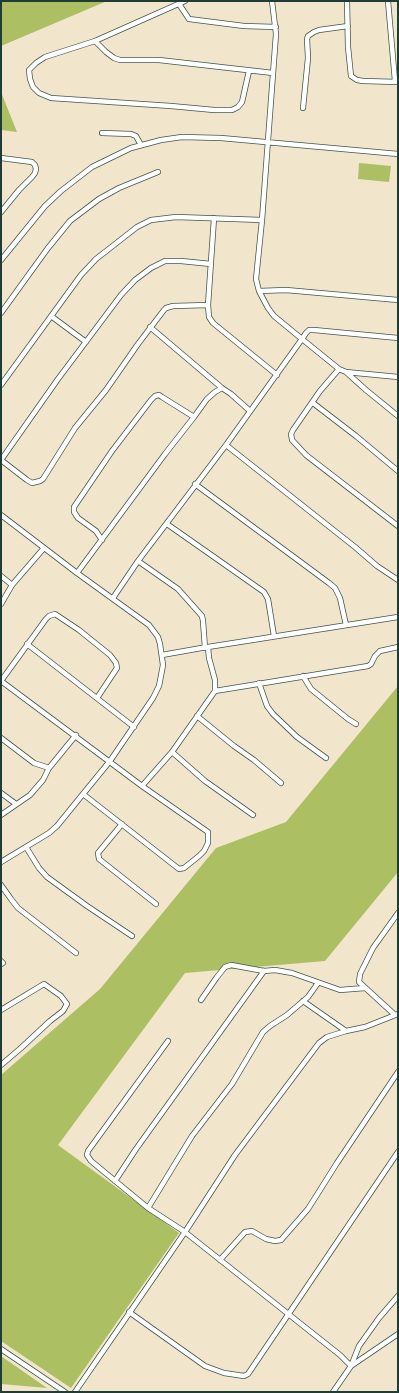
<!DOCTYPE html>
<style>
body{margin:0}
#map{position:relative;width:399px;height:1393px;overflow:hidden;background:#f1e5cc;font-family:Mali,sans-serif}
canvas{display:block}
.frame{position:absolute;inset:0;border:2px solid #1f3d34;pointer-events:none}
</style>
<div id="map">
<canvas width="399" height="1393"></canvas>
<div class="frame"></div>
</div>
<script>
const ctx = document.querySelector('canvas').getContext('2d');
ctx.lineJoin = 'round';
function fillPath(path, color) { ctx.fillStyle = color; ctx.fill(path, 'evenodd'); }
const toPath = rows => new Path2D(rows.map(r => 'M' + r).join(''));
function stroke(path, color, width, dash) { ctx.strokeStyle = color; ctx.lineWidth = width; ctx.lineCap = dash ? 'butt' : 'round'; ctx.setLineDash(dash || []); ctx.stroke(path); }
const green = toPath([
 [1,1,107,1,1,46],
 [1,92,17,132,1,130],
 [359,163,391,166,389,182,358,179],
 [398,686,398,872,325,961,185,973,58,1145,179,1233,71,1388,1,1341,1,1075,100,989,216,848,286,822],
 [1,1356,47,1388,1,1384]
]);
const street = toPath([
 [185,1,95,41,45,57,36,63,29,70,30,79,33,87,39,93,51,98,171,106,214,110,232,110,238,107,242,102,249,71],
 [347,1,348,47,351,76,357,80,363,81,398,82],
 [388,1,395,81],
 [179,4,189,19,244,26,276,27],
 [95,41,106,52,114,58,120,60,159,60,273,73],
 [303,108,308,58,307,39,308,36,314,32,319,30,348,26],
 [102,133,131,134,136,136,141,145],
 [1,158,32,162,35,165,36,169,35,173,32,177,19,190,1,212],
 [214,218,208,305,209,317,213,323,277,375],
 [1,260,45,206,61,191,92,167,131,148,161,140,182,137,221,138,398,154],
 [259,291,286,290,398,300],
 [1,313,48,248,70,221,99,199,119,188,158,172],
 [51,316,86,342],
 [150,327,222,388],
 [398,338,314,330,309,330,306,333,302,339,339,369,346,372,398,377],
 [339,369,320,391,293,430,291,434,292,440,306,455,398,526],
 [346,372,366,390,398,416],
 [1,385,81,275,96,259,137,227,151,220,176,217,262,220],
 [313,403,356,436,398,471],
 [226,445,355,547,377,566,398,580],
 [1,460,58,379,121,295,135,280,151,268,165,261,181,261,211,264],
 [1,460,27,480,32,483,40,481,43,479,75,428,106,390,138,344,164,310,166,308,173,306,208,305],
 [195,484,329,583,335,588,340,598,346,625],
 [1,515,77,573,149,625,158,637,160,644,163,665,159,686,153,698,110,761,83,794,57,826,49,833,1,862],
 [167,524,264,592,268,599,274,636],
 [102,540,96,531,78,518,74,512,74,507,112,451,151,400,155,396,159,395,162,397,194,417,207,399,215,392,222,388,231,394,250,411],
 [138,561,178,589,202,616,203,621,205,648],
 [77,573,165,454,194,417],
 [1,576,12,585],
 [113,598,138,561,226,445,302,339,274,316,268,308,259,291,256,279,262,220,276,34,272,1],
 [1,604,12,585,44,548],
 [27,644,134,727],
 [162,655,207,647],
 [303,676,311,689,348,719,356,724],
 [1,681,142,786,208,832,208,843,204,851,199,856,184,868,179,869,83,794],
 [1,681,46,619,49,616,55,614,79,630,110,655,116,663,117,668,97,698],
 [259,683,267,706,273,714,297,737,326,758],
 [215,691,215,680,209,658,208,647,398,617],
 [197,716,234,746,254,760,281,783],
 [1,738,34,763,49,768],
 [172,752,205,781,253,815],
 [142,786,172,752,215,691,368,666,371,664,375,656,380,651,398,647],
 [1,793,16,804],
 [1,815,30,795,43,780,49,768,76,735],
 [122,824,98,853,99,859,156,904],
 [26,847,39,868,47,877,87,906,132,936],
 [1,885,11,899,18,908,76,953],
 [1,961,3,963,1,964],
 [201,1000,217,977,225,967,231,965,264,971,275,970,292,973,340,990,365,988],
 [303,1001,346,1031],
 [1,1010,44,984,61,996,67,1004,63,1011,50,1021,21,1048,1,1065],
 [395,1015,359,982,360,974,373,948,398,913],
 [168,1041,88,1151,87,1155,91,1161,148,1208,185,1232,340,1355,351,1366,359,1346,379,1318,398,1296],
 [115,1181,136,1149,264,971],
 [148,1208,192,1136,232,1084,263,1032,270,1026,287,1015,308,997,318,983],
 [220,1260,245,1232,252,1231,266,1239,275,1241,281,1240,308,1209,337,1163,398,1072],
 [129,1312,205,1366,224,1373,244,1376,248,1374,398,1152],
 [1,1349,65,1392],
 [75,1392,185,1232,235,1155,319,1043,327,1037,346,1031,365,1027,398,1014],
 [333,1392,351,1366,398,1334]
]);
fillPath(green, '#adbf63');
stroke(street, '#3e564b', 6);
stroke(street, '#fff', 4.5);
</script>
